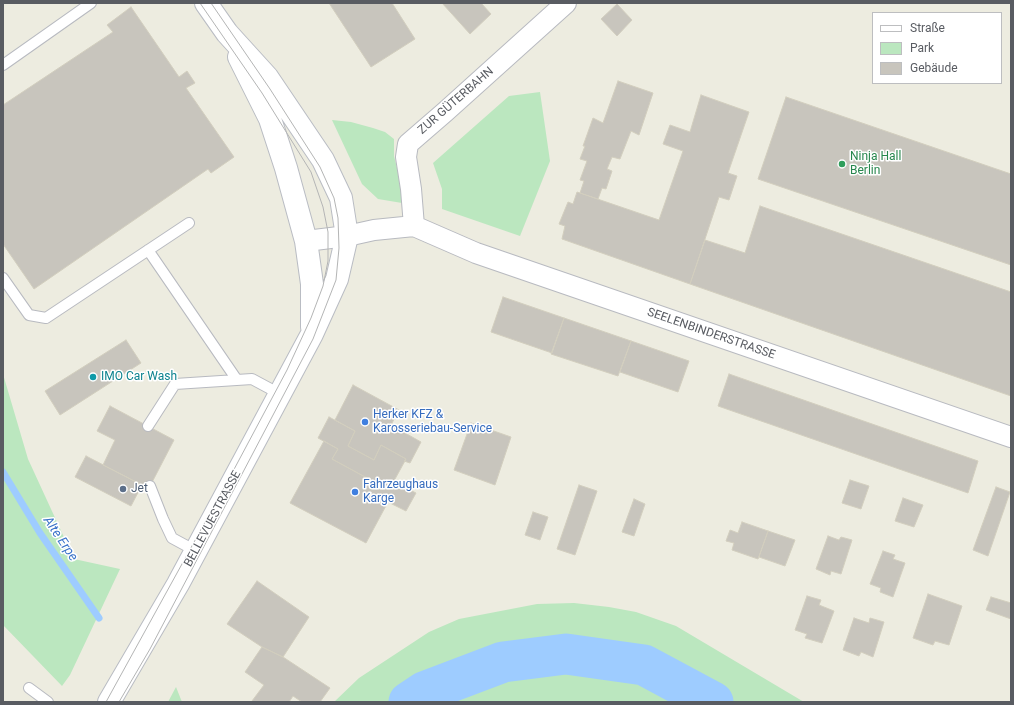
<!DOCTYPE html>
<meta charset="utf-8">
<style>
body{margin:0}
#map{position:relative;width:1014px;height:705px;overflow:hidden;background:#edece0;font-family:Roboto,sans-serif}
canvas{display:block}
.frame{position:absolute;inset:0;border:4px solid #595c62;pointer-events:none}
.legend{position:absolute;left:872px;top:12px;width:130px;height:72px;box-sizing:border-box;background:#fff;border:1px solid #bdbec0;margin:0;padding:5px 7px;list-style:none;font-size:12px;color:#595c62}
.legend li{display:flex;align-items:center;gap:8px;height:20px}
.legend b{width:20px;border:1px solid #bdbec0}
</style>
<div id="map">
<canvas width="1014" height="705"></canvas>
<div class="frame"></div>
<ul class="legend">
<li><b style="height:5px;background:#fff"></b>Straße</li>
<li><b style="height:11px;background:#bbe7bf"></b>Park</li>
<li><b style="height:11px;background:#c8c5bd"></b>Gebäude</li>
</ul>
</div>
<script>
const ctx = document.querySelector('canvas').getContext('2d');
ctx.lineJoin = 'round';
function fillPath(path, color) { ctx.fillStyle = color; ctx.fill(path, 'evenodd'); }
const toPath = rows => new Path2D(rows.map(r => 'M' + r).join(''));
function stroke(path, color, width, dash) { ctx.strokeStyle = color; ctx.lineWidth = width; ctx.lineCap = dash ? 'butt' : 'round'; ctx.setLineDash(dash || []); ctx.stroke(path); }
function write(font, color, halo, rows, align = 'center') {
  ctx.font = font + ' Roboto,sans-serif'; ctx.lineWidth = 3; ctx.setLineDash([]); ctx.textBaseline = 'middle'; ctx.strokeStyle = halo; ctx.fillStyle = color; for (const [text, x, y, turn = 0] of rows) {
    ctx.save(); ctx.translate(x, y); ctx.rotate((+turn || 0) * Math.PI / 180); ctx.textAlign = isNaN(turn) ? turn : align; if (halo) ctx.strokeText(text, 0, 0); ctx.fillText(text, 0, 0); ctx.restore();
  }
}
const green = toPath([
 [540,92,550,161,520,236,442,209,442,189,433,163,509,96],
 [332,120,351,122,373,128,385,132,394,139,394,156,404,196,402,203,378,199,362,184],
 [3,374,28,459,74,559,120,569,70,675,62,686,3,625],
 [574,603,609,607,636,612,676,626,804,702,334,702,359,678,429,632,459,619,537,604],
 [176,687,182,702,168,702]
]);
const stream = toPath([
 [3,472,40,533,99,618]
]);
const river = toPath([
 [409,702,424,692,503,662,566,654,644,665,713,702]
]);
const building = toPath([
 [329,3,392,3,415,39,371,67,329,3],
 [442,3,481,3,491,14,470,34,442,3],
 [617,4,632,20,617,36,601,19,617,4],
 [131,7,179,77,187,71,195,83,186,88,234,157,211,173,208,169,34,289,3,244,3,105,113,32,107,25,131,7],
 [618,81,653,93,639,135,631,131,620,159,612,157,607,169,612,171,606,189,602,188,598,199,580,193,584,181,580,180,587,161,580,159,585,146,583,146,593,118,603,123,618,81],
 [701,95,749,112,728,173,737,176,729,200,719,197,690,284,562,239,565,226,559,224,568,202,573,204,577,192,659,220,683,151,663,144,670,125,690,132,701,95],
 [786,97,1011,174,1011,265,758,179,786,97],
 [760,206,1011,292,1011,396,690,284,705,240,745,253,760,206],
 [503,297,564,318,552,353,491,332,503,297],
 [564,318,631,341,618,376,551,354,564,318],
 [126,340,141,363,60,415,45,391,126,340],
 [631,341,689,361,678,392,620,372,631,341],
 [729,374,978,461,968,493,718,406,729,374],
 [353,385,399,410,391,425,421,442,410,463,404,461,406,459,381,445,374,460,348,446,355,431,335,420,353,385],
 [110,406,174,440,147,492,141,488,142,485,103,465,115,440,97,431,110,406],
 [329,417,355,431,348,446,374,460,381,445,406,459,389,490,332,459,338,449,318,438,329,417],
 [471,423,511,437,495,485,454,470,471,423],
 [324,441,338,449,332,459,389,490,390,488,395,490,398,484,416,493,406,511,388,502,366,543,290,503,324,441],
 [86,456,142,485,131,506,75,477,86,456],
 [850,480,869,486,861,509,842,503,850,480],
 [579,485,597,491,575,555,557,549,579,485],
 [996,487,1010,492,988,556,973,550,996,487],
 [903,498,923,505,914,527,895,521,903,498],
 [634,499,645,504,634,536,622,532,634,499],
 [533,512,548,517,540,540,525,535,533,512],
 [742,522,768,531,758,559,732,550,734,543,726,541,730,530,738,533,742,522],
 [768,531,795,540,785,566,759,557,768,531],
 [828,536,839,540,841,537,852,540,841,574,831,571,830,575,816,569,828,536],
 [883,551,895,555,893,559,905,563,893,597,880,592,881,588,870,584,883,551],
 [257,581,309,617,283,657,262,647,227,624,257,581],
 [928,594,962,606,949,645,935,641,933,645,913,638,928,594],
 [807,596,821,600,819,605,834,611,822,643,805,638,807,634,795,630,807,596],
 [991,597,1011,603,1011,619,986,610,991,597],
 [854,618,869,623,870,618,884,622,873,657,861,652,859,656,843,650,854,618],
 [262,647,283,657,330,688,320,702,302,702,293,696,289,702,254,702,252,701,264,685,245,672,262,647]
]);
const lane = toPath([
 [3,65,91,3],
 [148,250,237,380],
 [3,278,29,315,46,318,189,223],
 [148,426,175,384,252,379,280,394],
 [150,486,163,519,172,538,196,551],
 [29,688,48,702]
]);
const street = toPath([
 [414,226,411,189,406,157,408,144,445,112,566,3],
 [306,241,347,236,374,230,414,226,476,253,1011,437]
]);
const secondary = toPath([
 [239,57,270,119,286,168,306,241,312,284,312,327],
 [109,702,178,584,312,334,337,279,347,236,341,198,323,160,267,77,227,33,206,3]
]);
const tram = toPath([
 [106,702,231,475,287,370,311,318,323,286,328,261,328,232,323,207,311,172,262,93,200,3],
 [119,702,150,649,313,339,336,280,339,248,338,218,334,198,320,167,270,89,211,3]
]);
const markers = [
 [842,164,4,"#2e9e5b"],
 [93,377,4,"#0f9aa8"],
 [365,422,4,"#3f7fe0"],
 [123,489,4,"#5c6f8a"],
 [355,492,4,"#3f7fe0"]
];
const streetNames = [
 ["ZUR GÜTERBAHN",456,101,-41],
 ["SEELENBINDERSTRASSE",711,334,19],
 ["BELLEVUESTRASSE",213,519,-62]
];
const leisureNames = [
 ["Ninja Hall",850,157],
 ["Berlin",850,171]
];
const cultureNames = [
 ["IMO Car Wash",101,377]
];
const shopNames = [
 ["Herker KFZ &",373,415],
 ["Karosseriebau-Service",373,429],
 ["Fahrzeughaus",363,485],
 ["Karge",363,499]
];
const serviceNames = [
 ["Jet",131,489]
];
const waterNames = [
 ["Alte Erpe",60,539,56]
];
fillPath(green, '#bbe7bf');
stroke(stream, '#9eccff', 7);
stroke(river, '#9eccff', 41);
fillPath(building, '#c8c5bd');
stroke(building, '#d2cebe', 1);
stroke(lane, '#b8bac0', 12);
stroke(street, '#b8bac0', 22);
stroke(secondary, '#b9bcc3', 24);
stroke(lane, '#fff', 10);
stroke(street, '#fff', 20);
stroke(secondary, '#fff', 22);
stroke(tram, '#b4b5b5', 1);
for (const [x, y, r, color] of markers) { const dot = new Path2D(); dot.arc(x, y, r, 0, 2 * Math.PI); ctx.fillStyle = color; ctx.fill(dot); stroke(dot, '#fff', 1.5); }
write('12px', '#595c62', '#fff', streetNames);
write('12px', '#27864d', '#fff', leisureNames, 'left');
write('12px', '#0d838f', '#fff', cultureNames, 'left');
write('12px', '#366cbe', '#fff', shopNames, 'left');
write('12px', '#4e5e75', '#fff', serviceNames, 'left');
write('italic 13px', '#3b73c9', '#fff', waterNames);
</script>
